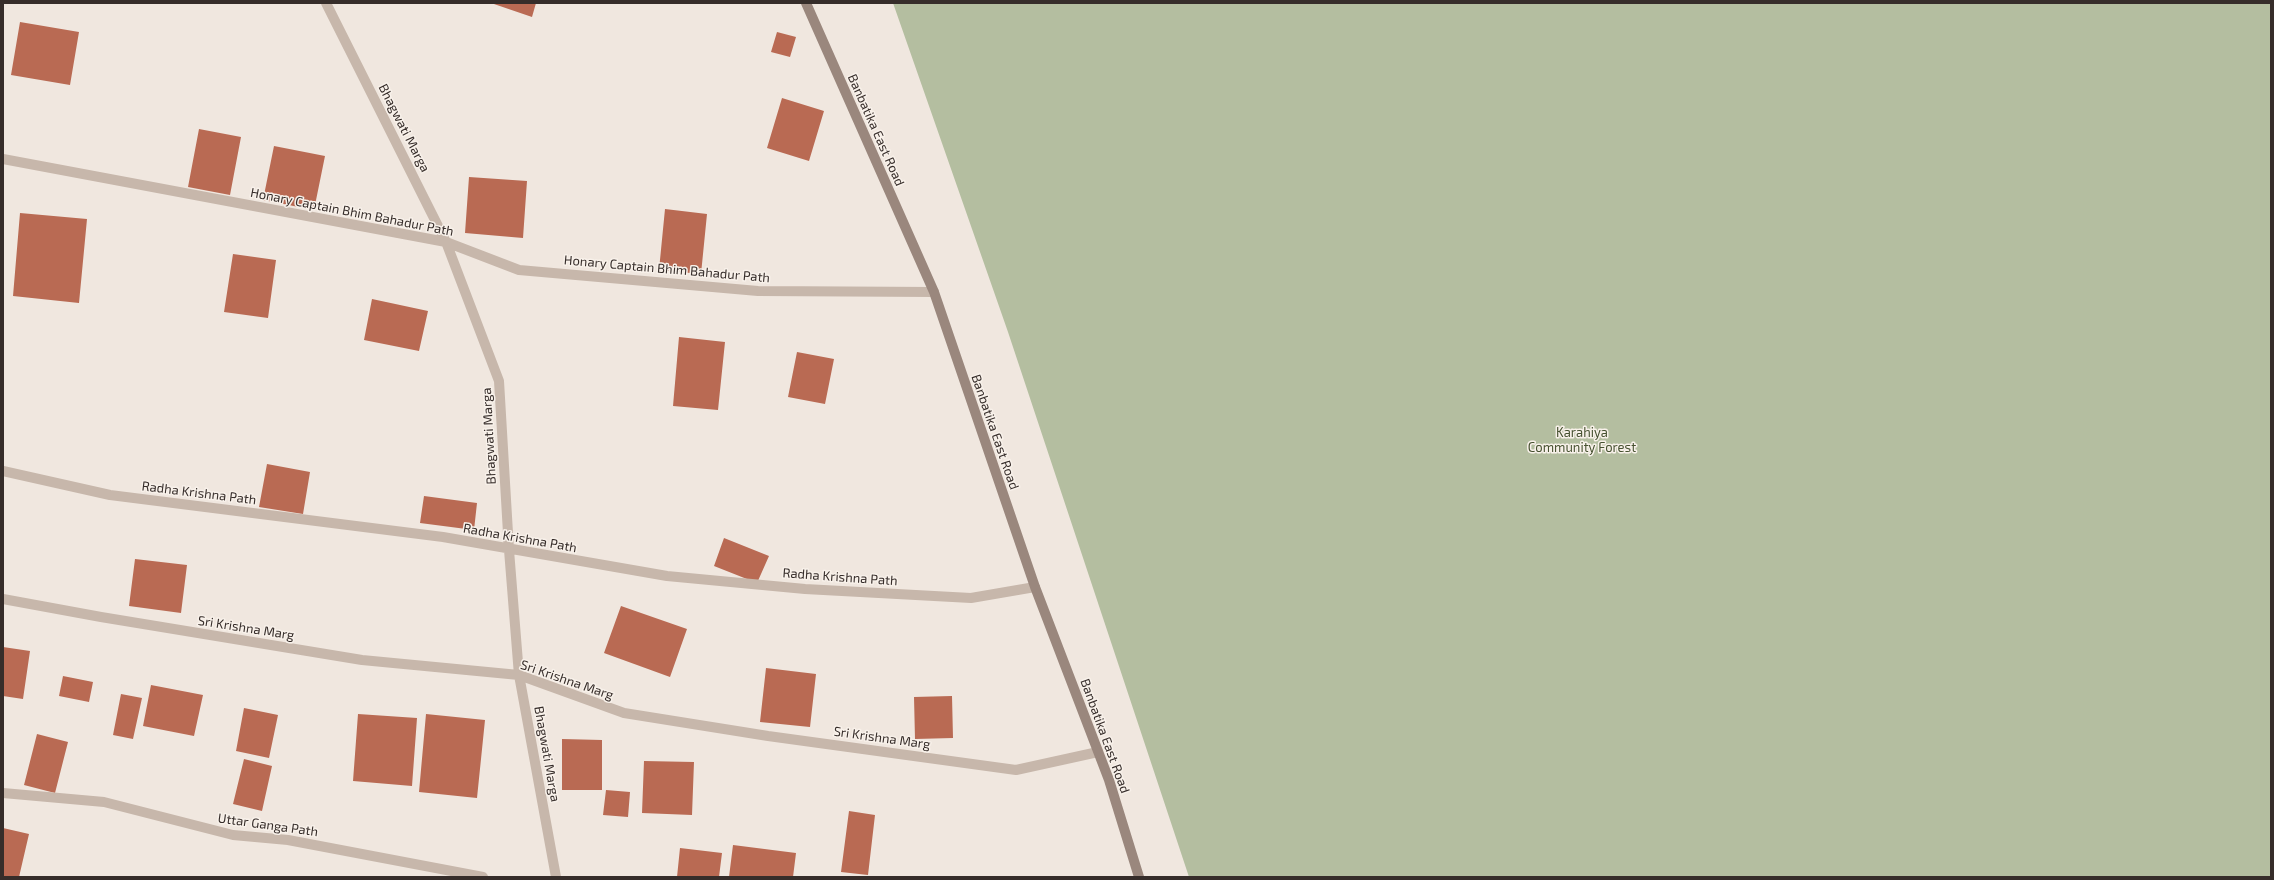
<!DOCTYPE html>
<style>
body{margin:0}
#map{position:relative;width:2274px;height:880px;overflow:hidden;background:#f0e7df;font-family:"Exo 2",sans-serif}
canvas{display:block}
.frame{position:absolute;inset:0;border:4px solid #362d2a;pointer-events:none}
</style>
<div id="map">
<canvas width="2274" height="880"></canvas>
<div class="frame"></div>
</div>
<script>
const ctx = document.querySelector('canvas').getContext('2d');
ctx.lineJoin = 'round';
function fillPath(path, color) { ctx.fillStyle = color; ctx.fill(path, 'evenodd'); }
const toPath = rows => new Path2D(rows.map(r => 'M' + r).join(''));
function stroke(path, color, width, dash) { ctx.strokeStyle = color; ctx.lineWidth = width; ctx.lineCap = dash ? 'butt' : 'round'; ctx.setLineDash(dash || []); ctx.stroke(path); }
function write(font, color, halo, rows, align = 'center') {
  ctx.font = font + ' "Exo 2",sans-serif'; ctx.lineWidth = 3; ctx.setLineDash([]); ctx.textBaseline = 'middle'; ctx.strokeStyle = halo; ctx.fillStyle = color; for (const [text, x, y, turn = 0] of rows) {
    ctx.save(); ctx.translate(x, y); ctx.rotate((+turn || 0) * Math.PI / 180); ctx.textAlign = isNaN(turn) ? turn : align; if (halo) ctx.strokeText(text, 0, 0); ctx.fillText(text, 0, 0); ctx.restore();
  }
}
const green = toPath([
 [893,3,2271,3,2271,877,1189,877,1008,332]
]);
const building = toPath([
 [491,3,536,3,532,17],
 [20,22,79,32,70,85,11,75],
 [777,32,796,37,790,57,771,52],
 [782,98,824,111,809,161,767,148],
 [199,129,241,137,230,195,188,187],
 [274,146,325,156,314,210,263,200],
 [469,177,527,181,523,238,465,233],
 [665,209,707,214,701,274,659,270],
 [20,213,87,219,79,303,13,296],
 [233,254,276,260,268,318,224,312],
 [372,299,428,311,419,351,364,340],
 [679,337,725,342,718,410,673,406],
 [797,352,834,359,825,404,788,397],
 [267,464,310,472,303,514,259,507],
 [424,496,477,503,474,530,420,523],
 [724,538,769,556,757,583,714,566],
 [135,559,187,565,181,613,129,606],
 [621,606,687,629,670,677,604,653],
 [3,647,30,651,23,699,3,696],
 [766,668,816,674,810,727,760,722],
 [63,676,93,682,89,702,59,696],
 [151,685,203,695,194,736,143,726],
 [121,694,142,698,133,739,113,735],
 [952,696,953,738,915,739,914,697],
 [244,708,278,715,269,758,236,751],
 [358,714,417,718,412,786,353,781],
 [426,714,485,720,477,798,419,792],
 [37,734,68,742,55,793,24,785],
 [562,739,602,740,602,790,562,790],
 [244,759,272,766,262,811,233,804],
 [644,761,694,762,692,815,642,813],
 [606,790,630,792,628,817,603,815],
 [849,811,875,815,868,875,841,872],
 [3,828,29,834,19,877,3,877],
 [733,845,796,853,793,877,729,877],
 [680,848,722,853,719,877,677,877]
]);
const street = toPath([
 [326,3,446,242,499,381,509,550,519,675,556,877],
 [3,159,446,242,519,270,758,291,934,292],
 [3,471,110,495,443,537,667,576,805,589,971,598,1035,587],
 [3,599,101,617,362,660,519,675,624,713,768,736,1016,770,1098,752],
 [3,793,104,802,233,835,288,840,483,877]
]);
const secondary = toPath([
 [806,3,934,292,1035,587,1109,780,1139,877]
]);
const streetNames = [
 ["Bhagwati Marga",404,128,63],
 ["Banbatika East Road",876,130,66],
 ["Honary Captain Bhim Bahadur Path",352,212,11],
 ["Honary Captain Bhim Bahadur Path",667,269,5],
 ["Banbatika East Road",995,432,71],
 ["Bhagwati Marga",489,436,-93],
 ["Radha Krishna Path",199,493,7],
 ["Radha Krishna Path",520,538,10],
 ["Radha Krishna Path",840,577,4],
 ["Sri Krishna Marg",246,628,9],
 ["Sri Krishna Marg",567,680,19],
 ["Banbatika East Road",1105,736,70],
 ["Sri Krishna Marg",882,738,8],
 ["Bhagwati Marga",547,754,80],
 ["Uttar Ganga Path",268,825,8]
];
const parkNames = [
 ["Karahiya",1582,433],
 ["Community Forest",1582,448]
];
fillPath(green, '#b4bea0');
fillPath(building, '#b96a53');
stroke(street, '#c7b7ab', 10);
stroke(secondary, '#9a877d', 10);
write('13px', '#362d2a', '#f8f1ea', streetNames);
write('13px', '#465130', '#f8f1ea', parkNames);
</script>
